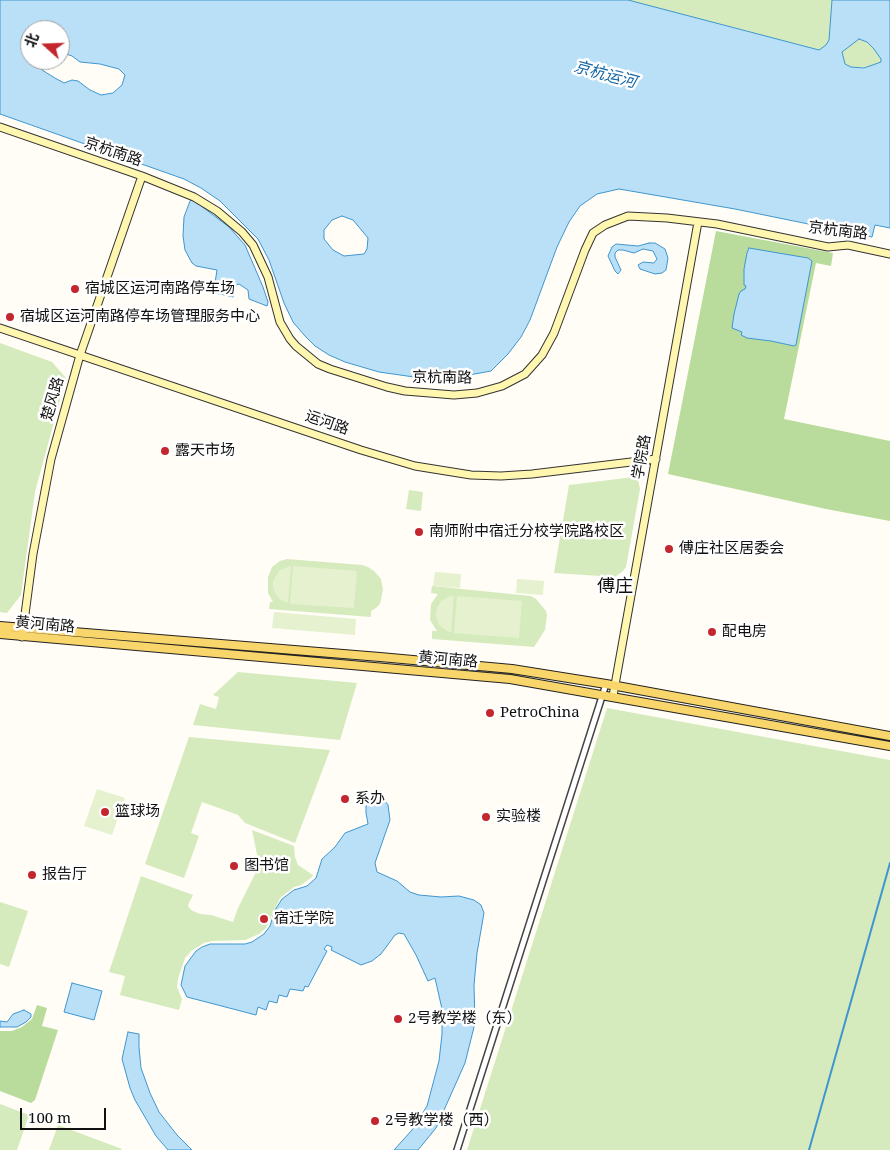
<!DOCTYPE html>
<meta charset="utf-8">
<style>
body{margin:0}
#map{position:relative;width:890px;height:1150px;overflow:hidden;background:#fffdf5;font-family:"Noto Serif","Noto Sans SC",serif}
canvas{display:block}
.north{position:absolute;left:20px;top:20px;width:50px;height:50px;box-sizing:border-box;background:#fff;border:1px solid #a0a0a0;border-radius:50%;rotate:290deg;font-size:14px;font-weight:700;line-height:20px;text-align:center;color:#111}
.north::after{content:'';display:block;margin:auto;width:18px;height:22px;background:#c4262e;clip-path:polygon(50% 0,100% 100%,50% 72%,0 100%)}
.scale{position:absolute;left:20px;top:1108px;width:86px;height:22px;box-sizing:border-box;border:2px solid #111;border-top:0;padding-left:6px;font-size:15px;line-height:18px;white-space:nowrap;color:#111;-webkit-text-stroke:4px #fff;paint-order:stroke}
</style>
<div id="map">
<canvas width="890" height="1150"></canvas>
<div class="north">北</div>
<div class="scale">100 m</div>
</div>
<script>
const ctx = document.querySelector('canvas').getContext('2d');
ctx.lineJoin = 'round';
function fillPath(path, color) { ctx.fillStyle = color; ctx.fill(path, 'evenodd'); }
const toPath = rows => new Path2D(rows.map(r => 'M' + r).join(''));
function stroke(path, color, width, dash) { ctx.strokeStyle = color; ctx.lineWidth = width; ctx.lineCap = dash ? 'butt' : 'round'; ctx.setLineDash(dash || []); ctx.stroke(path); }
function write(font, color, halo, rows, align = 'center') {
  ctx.font = font + ' "Noto Serif","Noto Sans SC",serif'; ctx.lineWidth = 5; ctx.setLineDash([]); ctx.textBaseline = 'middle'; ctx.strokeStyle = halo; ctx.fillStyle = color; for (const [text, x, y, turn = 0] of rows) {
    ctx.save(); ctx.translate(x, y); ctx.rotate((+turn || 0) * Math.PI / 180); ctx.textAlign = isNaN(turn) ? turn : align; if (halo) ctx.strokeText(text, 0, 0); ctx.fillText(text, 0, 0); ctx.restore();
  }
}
const green = toPath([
 [616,0,890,0,890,68,851,67,845,64,842,56],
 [0,343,52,362,66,378,35,492,21,595,7,613,0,612],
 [634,477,638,479,640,489,626,567,623,571,615,577,554,573,569,485],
 [409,490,423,492,421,511,406,509],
 [287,559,362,565,368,567,374,571,381,579,383,590,380,604,376,608,371,611,371,617,269,609,270,602,273,602,268,593,268,577,272,567,280,561],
 [432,586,531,596,536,599,546,611,547,615,545,630,534,647,432,639,432,631,437,631,430,620,431,604,438,594,431,593],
 [238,672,357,683,340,740,193,725,200,704,216,709,219,697,213,695],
 [607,708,890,760,890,1150,467,1150],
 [189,737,330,750,295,843,245,823,238,815,202,802,191,833,199,836,184,878,145,864],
 [252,830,294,846,295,857,298,865,313,875,312,877,301,885,294,887,280,898,266,928,259,934,245,940,212,941,204,943,191,951,185,958,178,979,177,987,182,999,179,1010,120,995,125,976,109,972,141,876,193,895,188,905,189,908,193,911,200,914,211,915,233,922,238,908,255,874,258,859],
 [0,902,28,911,9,967,0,964],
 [0,1104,29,1115,17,1150,0,1150],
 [58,1125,122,1149,121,1150,49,1150]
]);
const forest = toPath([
 [716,231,833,253,831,266,816,263,784,419,890,441,890,521,826,509,668,474],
 [37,1005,47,1008,42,1026,58,1030,35,1100,31,1103,0,1091,0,1031,12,1031,22,1027,32,1019]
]);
const pitch = toPath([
 [291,566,288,603,280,599,276,595,273,587,273,581,280,570],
 [293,566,357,571,354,608,290,604],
 [435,572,461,574,460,588,433,586],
 [517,579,544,581,543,595,516,593],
 [450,596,454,596,451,632,447,631,439,625,436,615,437,608,441,601],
 [457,596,522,601,519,638,454,633],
 [274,612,356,619,355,635,272,628],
 [97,789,125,798,112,835,84,826]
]);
const water = toPath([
 [0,0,628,0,819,50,826,45,829,40,832,0,890,0,890,228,875,225,872,237,735,209,619,189,597,194,580,206,569,222,557,247,530,320,521,337,508,354,491,371,447,379,414,377,379,372,345,362,329,355,315,346,305,336,293,322,284,303,269,260,258,239,220,201,201,188,184,179,0,114,0,0],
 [30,30,60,30,60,52,72,56,80,62,100,64,119,69,125,75,122,85,113,93,101,95,90,90,78,81,72,80,64,83,55,78,42,70,38,60,30,60,30,30],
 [859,39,867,42,874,49,881,59,881,62,864,68,851,67,845,64,842,52,859,39],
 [342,216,353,220,368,238,367,249,364,254,344,256,333,250,324,239,324,230,332,220,342,216],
 [192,199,229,227,245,245,263,287,268,302,267,306,249,299,248,290,239,284,236,285,233,297,216,293,215,283,217,270,196,266,192,263,185,250,183,236,184,217,190,201,192,199],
 [649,243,655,243,665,249,668,258,666,270,662,273,655,274,640,269,638,265,643,262,654,263,657,259,653,251,643,249,634,253,623,250,618,250,615,253,615,257,621,270,618,274,615,271,608,256,612,247,616,244,638,246,649,243],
 [749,248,808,258,812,261,798,334,796,345,794,346,771,341,747,338,741,335,742,332,732,328,734,314,739,294,741,291,745,289,746,286,744,285,744,269,747,253,749,248],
 [376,797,385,801,388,805,390,820,375,863,377,872,397,881,410,892,419,895,441,897,459,896,474,900,481,905,484,913,477,953,474,985,475,1023,465,1063,436,1128,418,1150,394,1150,412,1130,427,1106,439,1061,442,1034,442,1009,435,978,428,981,416,955,404,934,399,933,395,935,381,954,372,961,361,965,331,950,332,947,327,945,324,949,327,951,308,987,305,986,303,991,290,989,287,997,279,995,277,1003,269,1001,266,1010,258,1007,256,1015,187,997,181,985,185,966,196,951,202,947,210,944,245,944,252,942,264,934,270,926,275,910,282,899,294,890,307,886,316,878,322,859,335,847,345,833,368,824,366,813,366,806,376,797],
 [72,983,102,991,94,1020,64,1012,72,983],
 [24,1010,31,1014,31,1017,26,1022,17,1027,0,1027,0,1021,7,1022,13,1014,24,1010],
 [128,1032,139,1034,139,1047,141,1068,150,1093,159,1112,177,1135,192,1150,168,1150,156,1136,135,1100,130,1088,122,1059,128,1032]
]);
const stream = toPath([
 [809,1150,890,863]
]);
const street = toPath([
 [457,1150,606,684]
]);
const secondary = toPath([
 [0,127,142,176,194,197,217,211,242,232,253,245,268,277,280,322,290,339,296,346,318,364,330,369,387,387,405,391,454,395,477,393,502,386,525,374,542,355,554,333,585,250,593,233,605,225,628,216,667,218,717,224,828,247,848,245,890,254],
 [0,328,361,450,415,466,471,475,501,476,532,474,656,459],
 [22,637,33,554,51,459,80,355,142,176],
 [613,696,698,222]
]);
const primary = toPath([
 [0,626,380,657,512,669,606,684,890,736],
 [0,634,510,679,890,746]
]);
const markers = [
 [75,289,5,"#c4262e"],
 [10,317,5,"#c4262e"],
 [165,451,5,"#c4262e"],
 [419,532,5,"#c4262e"],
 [669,549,5,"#c4262e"],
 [712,632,5,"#c4262e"],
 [490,713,5,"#c4262e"],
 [345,799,5,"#c4262e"],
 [105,812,5,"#c4262e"],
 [486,817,5,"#c4262e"],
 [234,866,5,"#c4262e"],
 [32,875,5,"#c4262e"],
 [264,919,5,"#c4262e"],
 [398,1019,5,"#c4262e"],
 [375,1121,5,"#c4262e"]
];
const streetNames = [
 ["京杭南路",113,152,19],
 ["京杭南路",838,231,7],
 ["京杭南路",442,378,1],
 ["楚风路",53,399,-74],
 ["运河路",327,423,19],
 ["学院路",642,457,-80],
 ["黄河南路",45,625,5],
 ["黄河南路",448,660,5]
];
const poiNames = [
 ["宿城区运河南路停车场",85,289],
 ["宿城区运河南路停车场管理服务中心",20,317],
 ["露天市场",175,451],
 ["南师附中宿迁分校学院路校区",429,532],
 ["傅庄社区居委会",679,549],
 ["配电房",722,632],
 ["PetroChina",500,713],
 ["系办",355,799],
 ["篮球场",115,812],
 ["实验楼",496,817],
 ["图书馆",244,866],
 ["报告厅",42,875],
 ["宿迁学院",274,919],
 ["2号教学楼（东）",408,1019],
 ["2号教学楼（西）",385,1121]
];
const waterNames = [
 ["京杭运河",605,75,15]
];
const quarterNames = [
 ["傅庄",615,587]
];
fillPath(green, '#d5ebbd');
fillPath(forest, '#b9dc9c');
fillPath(pitch, '#e6f2cf');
fillPath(water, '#b9e0f7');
stroke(water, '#3f96cf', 1);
stroke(stream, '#3f96cf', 2);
stroke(street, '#444', 8);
stroke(secondary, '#333', 9);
stroke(primary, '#222', 10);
stroke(street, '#fff', 5);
stroke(secondary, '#fff6b0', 7);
stroke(primary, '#f9d66b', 8);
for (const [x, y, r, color] of markers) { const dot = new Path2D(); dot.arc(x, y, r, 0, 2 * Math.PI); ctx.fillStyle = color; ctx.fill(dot); stroke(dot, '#fff', 2); }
write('15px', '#111', '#fff', streetNames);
write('15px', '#111', '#fff', poiNames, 'left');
write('italic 16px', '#1768a6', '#fff', waterNames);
write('18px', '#111', '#fff', quarterNames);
</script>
